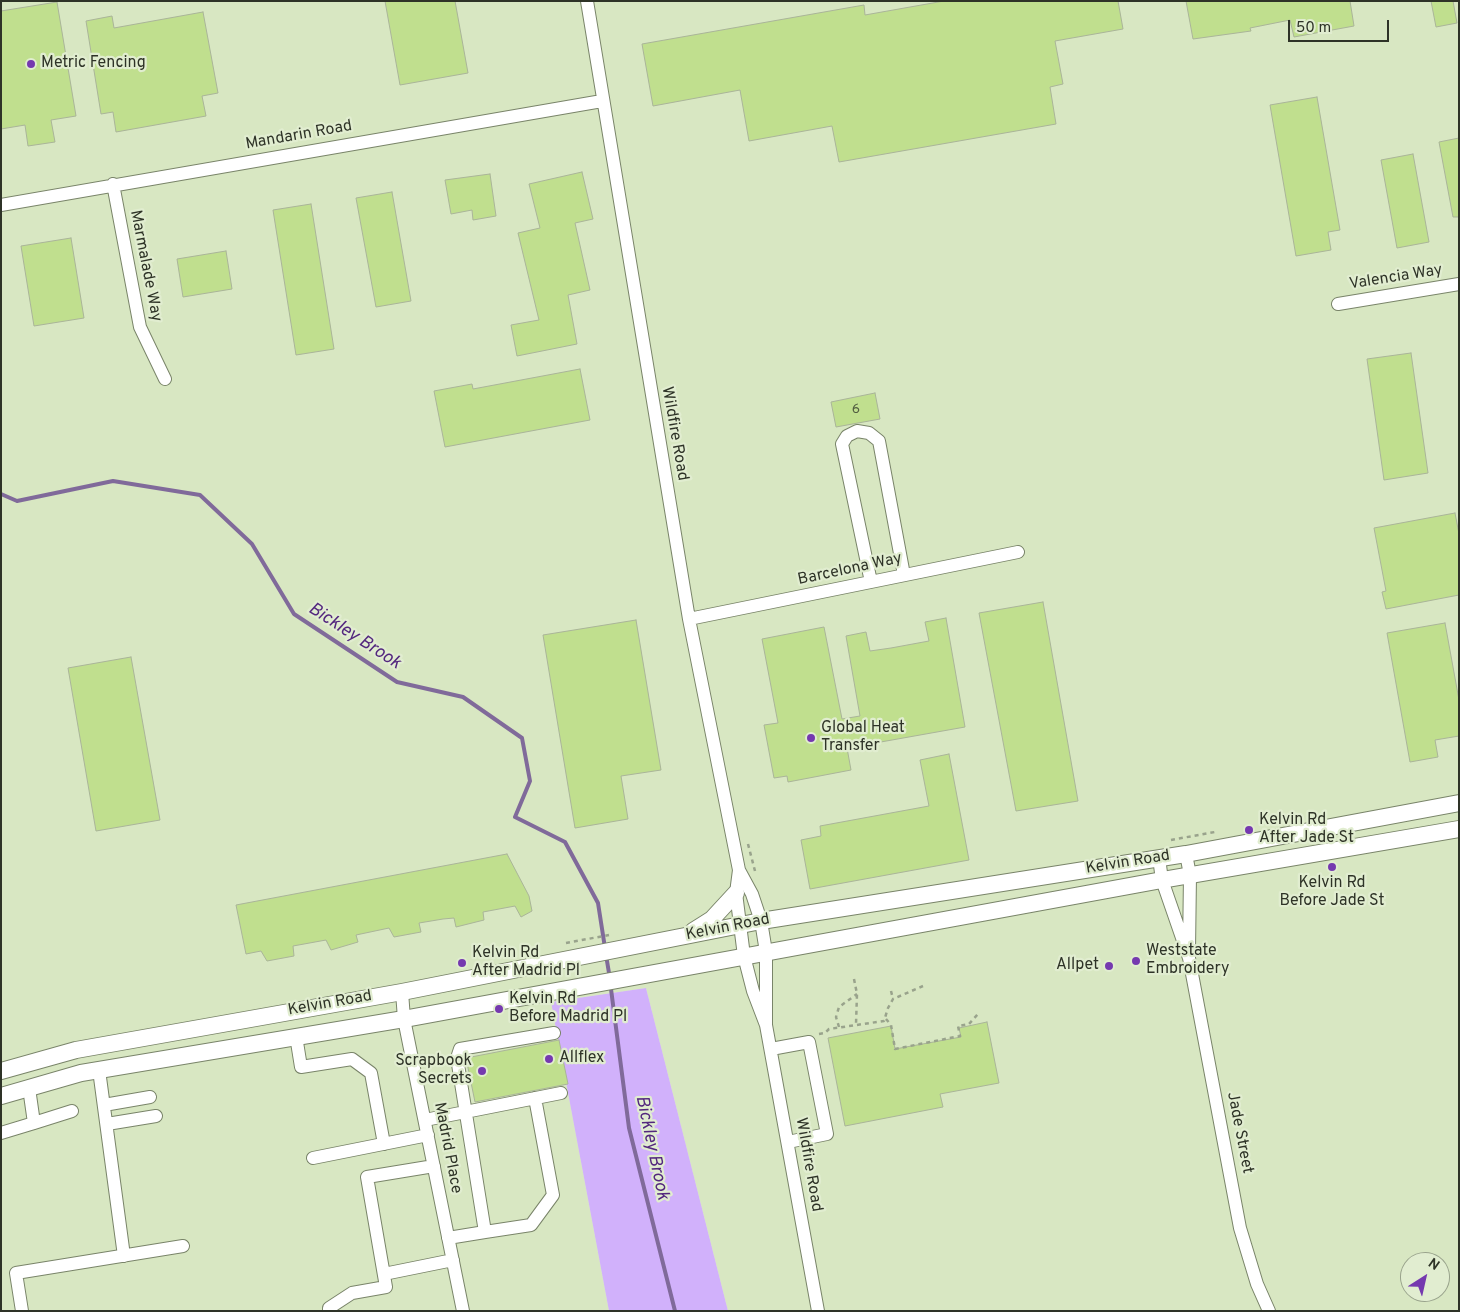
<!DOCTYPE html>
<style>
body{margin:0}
#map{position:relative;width:1460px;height:1312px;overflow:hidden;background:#e1edd0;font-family:Overpass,sans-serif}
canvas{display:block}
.frame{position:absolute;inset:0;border:2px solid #2e3327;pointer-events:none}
.north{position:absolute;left:1400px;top:1252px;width:50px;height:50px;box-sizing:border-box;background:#e1edd0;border:1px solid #99a38c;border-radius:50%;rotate:35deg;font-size:14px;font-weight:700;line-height:20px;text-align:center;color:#2e3327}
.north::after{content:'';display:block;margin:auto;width:18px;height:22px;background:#7539af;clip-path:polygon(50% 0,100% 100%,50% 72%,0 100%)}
.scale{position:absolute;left:1288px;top:20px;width:101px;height:22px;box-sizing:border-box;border:2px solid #2e3327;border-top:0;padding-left:6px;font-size:15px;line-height:18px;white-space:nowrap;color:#2e3327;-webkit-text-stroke:4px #e1edd0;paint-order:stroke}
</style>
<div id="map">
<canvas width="1460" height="1312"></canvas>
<div class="frame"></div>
<div class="north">N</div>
<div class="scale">50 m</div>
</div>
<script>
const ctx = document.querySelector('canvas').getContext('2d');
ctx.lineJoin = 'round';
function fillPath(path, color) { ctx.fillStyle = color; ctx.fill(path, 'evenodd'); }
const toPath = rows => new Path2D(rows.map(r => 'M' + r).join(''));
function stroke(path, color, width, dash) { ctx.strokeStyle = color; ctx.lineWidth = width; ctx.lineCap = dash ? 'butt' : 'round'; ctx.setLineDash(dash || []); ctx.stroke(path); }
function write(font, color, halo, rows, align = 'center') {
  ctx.font = font + ' Overpass,sans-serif'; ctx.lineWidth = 4.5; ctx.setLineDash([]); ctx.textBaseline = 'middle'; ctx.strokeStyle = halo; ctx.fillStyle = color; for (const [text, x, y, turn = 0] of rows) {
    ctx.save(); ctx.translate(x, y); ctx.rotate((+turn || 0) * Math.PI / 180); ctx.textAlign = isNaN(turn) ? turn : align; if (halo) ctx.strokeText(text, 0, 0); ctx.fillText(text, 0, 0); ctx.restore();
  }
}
const built = toPath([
 [1,1,1459,1,1459,1311,728,1311,646,988,551,1002,609,1311,1,1311],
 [1410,1262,1440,1262,1440,1292,1410,1292]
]);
const green = toPath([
 [646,988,728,1311,609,1311,551,1002]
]);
const stream = toPath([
 [1,494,17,501,113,481,200,495,252,544,294,614,397,682,463,697,522,738,530,781,515,817,565,842,598,903,605,948],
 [606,955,609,973],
 [611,989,629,1128,675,1311]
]);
const building = toPath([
 [385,1,455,1,468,73,400,85,385,1],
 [944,1,1118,1,1123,29,1055,41,1063,84,1050,87,1056,124,839,162,832,126,749,141,740,90,653,106,642,44,864,5,865,15,944,1],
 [1186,1,1350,1,1354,26,1294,37,1290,20,1250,28,1251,31,1193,39,1186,1],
 [1431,1,1453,1,1457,23,1436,27,1431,1],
 [57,2,76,116,51,120,55,142,28,146,25,125,1,129,1,11,57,2],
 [203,12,218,93,202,96,206,116,116,132,113,112,101,114,86,21,112,16,114,28,203,12],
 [1317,97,1340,230,1328,232,1331,250,1296,256,1270,105,1317,97],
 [1459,138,1459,217,1453,217,1439,142,1459,138],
 [1413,154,1429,242,1397,248,1381,160,1413,154],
 [582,172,593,219,575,223,590,290,568,295,577,344,517,356,511,325,539,320,518,233,540,228,529,184,582,172],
 [490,174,496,216,473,220,472,210,451,214,445,180,490,174],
 [392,192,411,301,376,307,356,198,392,192],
 [311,204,334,349,296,355,273,210,311,204],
 [71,238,84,318,34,326,21,246,71,238],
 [226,251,232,289,183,297,177,259,226,251],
 [1411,353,1428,473,1384,480,1367,359,1411,353],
 [580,369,590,420,445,447,434,391,472,384,473,389,580,369],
 [875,393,880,419,836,427,831,402,875,393],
 [1455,513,1459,534,1459,595,1386,609,1382,592,1386,591,1374,528,1455,513],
 [1043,602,1078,801,1016,811,979,613,1043,602],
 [946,618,965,727,847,748,851,770,788,782,787,776,774,778,764,725,778,723,762,639,824,627,842,719,860,716,846,636,866,632,870,651,891,648,929,641,925,622,946,618],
 [636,620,661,770,621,776,628,819,575,828,543,635,636,620],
 [1445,623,1459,700,1459,736,1435,740,1438,757,1410,762,1387,633,1445,623],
 [131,657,160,820,96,831,68,668,131,657],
 [949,754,969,860,810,889,801,840,821,836,820,826,929,806,920,760,949,754],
 [507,854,529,896,532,911,521,917,515,906,483,912,484,920,456,927,454,918,443,919,419,923,421,932,394,937,389,928,356,935,358,942,331,950,326,940,293,946,294,956,267,961,261,951,246,954,236,905,507,854],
 [987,1022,999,1083,940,1094,943,1107,845,1126,828,1038,891,1026,895,1049,961,1037,959,1028,987,1022],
 [559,1040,568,1084,475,1102,466,1058,559,1040]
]);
const path = toPath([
 [1171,840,1215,832],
 [748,844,755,871],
 [566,943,609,935],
 [854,979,857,994,856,1024],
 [891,991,893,999],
 [886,1019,891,1025,895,1049,960,1036,958,1026,969,1024,978,1014],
 [839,1027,836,1017,839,1007,857,994],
 [819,1034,825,1033,829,1029,884,1021,888,1008,893,999,923,986]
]);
const minor = toPath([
 [587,1,689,619,739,870,752,894,761,921,766,952,766,1025],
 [113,184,140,327,165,379],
 [1,205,602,101],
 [1338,304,1459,284],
 [871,582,842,444,847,436,857,431,869,433,879,441,904,575],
 [689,619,1018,552],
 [1186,854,1190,875,1189,950],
 [1159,858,1162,880,1189,958,1240,1228,1257,1284,1269,1311],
 [739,870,736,893,744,956,753,991,766,1025,818,1311],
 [402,992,404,1019,463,1311],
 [296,1036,301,1067,352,1059,371,1073,384,1144],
 [771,1049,809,1042,827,1134,788,1142],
 [99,1070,124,1256],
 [29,1088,34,1123,72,1111],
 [535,1098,553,1195,531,1225,485,1232,457,1058,460,1049,554,1033],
 [104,1105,150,1097],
 [425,1120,561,1093],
 [107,1124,156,1116],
 [1,1133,34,1123],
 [313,1158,428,1135],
 [448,1238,485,1232],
 [384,1274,453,1260],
 [22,1311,16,1273,183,1246],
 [329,1311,329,1308,352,1293,386,1287,367,1177,434,1166]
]);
const major = toPath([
 [693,931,712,919,736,893],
 [1,1071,76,1050,402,992,761,921,1186,854,1459,803],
 [1,1096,81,1073,404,1019,1162,880,1459,829]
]);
const markers = [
 [31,64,5,"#7539af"],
 [811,738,5,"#7539af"],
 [1249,830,5,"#7539af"],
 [1332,867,5,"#7539af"],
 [1136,961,5,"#7539af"],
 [462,963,5,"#7539af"],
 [1109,966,5,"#7539af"],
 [499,1009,5,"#7539af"],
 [549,1059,5,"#7539af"],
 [482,1071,5,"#7539af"]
];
const numberNames = [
 ["6",856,410]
];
const poiNames = [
 ["Metric Fencing",41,64],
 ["Global Heat",821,729],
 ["Transfer",821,747],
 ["Kelvin Rd",1259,821],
 ["After Jade St",1259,839],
 ["Kelvin Rd",1332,884,"center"],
 ["Before Jade St",1332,902,"center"],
 ["Weststate",1146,952],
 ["Embroidery",1146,970],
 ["Kelvin Rd",472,954],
 ["After Madrid Pl",472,972],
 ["Allpet",1099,966,"right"],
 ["Kelvin Rd",509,1000],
 ["Before Madrid Pl",509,1018],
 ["Allflex",559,1059],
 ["Scrapbook",472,1062,"right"],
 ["Secrets",472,1080,"right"]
];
const streetNames = [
 ["Mandarin Road",299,136,-10],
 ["Marmalade Way",145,266,79],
 ["Valencia Way",1396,278,-9],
 ["Wildfire Road",674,434,80],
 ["Barcelona Way",850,570,-12],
 ["Kelvin Road",1128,863,-9],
 ["Kelvin Road",728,928,-11],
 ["Kelvin Road",330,1004,-10],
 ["Jade Street",1239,1133,79],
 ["Madrid Place",447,1148,79],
 ["Wildfire Road",808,1165,80]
];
const waterNames = [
 ["Bickley Brook",354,637,33],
 ["Bickley Brook",651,1148,78]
];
fillPath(built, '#d8e7c2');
fillPath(green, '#d1b1fb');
stroke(stream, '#806a9a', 4);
fillPath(building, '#c0df8e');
stroke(building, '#aab599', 1);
stroke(minor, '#798469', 14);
stroke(major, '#798469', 18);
stroke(path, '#99a38c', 2.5, [4, 4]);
stroke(minor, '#fff', 12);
stroke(major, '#fff', 16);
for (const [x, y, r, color] of markers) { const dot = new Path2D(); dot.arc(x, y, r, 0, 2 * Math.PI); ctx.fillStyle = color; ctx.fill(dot); stroke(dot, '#e1edd0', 2); }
write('14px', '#525e41', null, numberNames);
write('16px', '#2e3327', '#e1edd0', poiNames, 'left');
write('16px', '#2e3327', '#e1edd0', streetNames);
write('italic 18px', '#53277e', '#e1edd0', waterNames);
</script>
